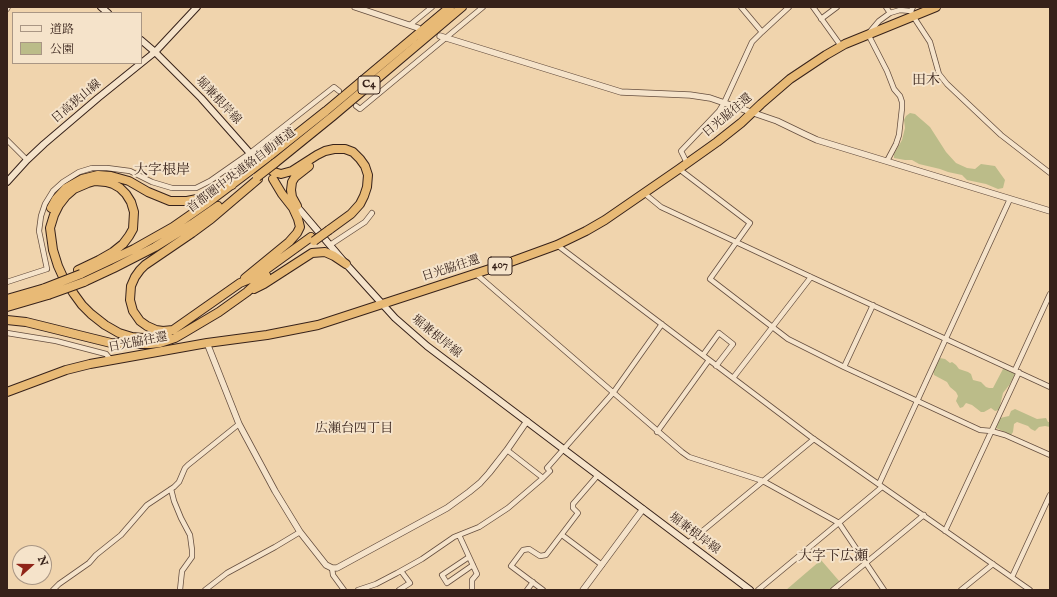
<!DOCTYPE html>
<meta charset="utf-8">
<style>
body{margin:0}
#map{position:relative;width:1057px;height:597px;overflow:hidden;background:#f0d4ad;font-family:"IM FELL English","Noto Serif JP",serif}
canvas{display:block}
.frame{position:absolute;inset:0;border:8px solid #37221a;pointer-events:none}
.legend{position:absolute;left:12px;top:12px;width:130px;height:52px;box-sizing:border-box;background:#f5e3ca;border:1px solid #a99684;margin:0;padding:5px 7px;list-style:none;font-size:12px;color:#37221a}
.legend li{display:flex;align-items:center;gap:8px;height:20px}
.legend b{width:20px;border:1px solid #a99684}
.north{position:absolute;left:12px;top:545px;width:40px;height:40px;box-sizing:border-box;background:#f5e3ca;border:1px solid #a99684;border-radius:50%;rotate:69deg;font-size:11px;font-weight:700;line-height:16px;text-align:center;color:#37221a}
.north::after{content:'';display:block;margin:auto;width:14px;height:18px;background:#8f2418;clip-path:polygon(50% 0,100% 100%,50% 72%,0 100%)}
</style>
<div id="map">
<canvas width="1057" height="597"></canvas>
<div class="frame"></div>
<ul class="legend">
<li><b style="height:5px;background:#f5e3ca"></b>道路</li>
<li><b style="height:11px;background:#bbbc89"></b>公園</li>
</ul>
<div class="north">N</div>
</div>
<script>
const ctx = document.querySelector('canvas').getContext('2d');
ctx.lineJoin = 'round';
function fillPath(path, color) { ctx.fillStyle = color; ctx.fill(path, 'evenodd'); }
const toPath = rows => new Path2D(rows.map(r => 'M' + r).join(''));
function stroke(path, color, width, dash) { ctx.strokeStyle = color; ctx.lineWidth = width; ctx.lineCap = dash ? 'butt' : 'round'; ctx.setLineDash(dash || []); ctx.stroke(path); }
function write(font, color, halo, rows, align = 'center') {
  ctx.font = font + ' "IM FELL English","Noto Serif JP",serif'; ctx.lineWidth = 4; ctx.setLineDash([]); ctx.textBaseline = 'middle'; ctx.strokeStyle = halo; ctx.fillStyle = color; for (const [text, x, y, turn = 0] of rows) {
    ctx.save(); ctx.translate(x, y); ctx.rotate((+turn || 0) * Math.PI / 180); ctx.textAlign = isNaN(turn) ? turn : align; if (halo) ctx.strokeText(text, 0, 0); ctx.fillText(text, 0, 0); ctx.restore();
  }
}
const green = toPath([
 [910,113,915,114,930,127,946,152,956,163,967,168,975,169,981,164,995,166,1005,180,1003,188,998,189,986,184,967,180,962,175,948,172,940,169,919,164,912,160,905,160,894,158,894,154,902,140,905,128,904,120,906,116],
 [940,358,945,359,950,363,952,362,956,365,959,369,968,372,971,374,973,380,981,382,986,387,989,388,993,388,1003,369,1006,368,1011,371,1015,374,1010,384,1003,393,999,410,995,411,991,408,984,412,981,412,972,405,966,403,963,407,960,408,956,401,958,396,956,392,950,387,947,382,934,375,933,370],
 [1015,409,1037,419,1046,418,1048,422,1050,422,1050,427,1045,426,1039,427,1035,431,1031,429,1028,426,1017,422,1014,424,1013,432,1011,435,996,428,1000,418,1009,416,1011,411],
 [821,560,840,582,831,590,786,590]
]);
const minor = toPath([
 [741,7,762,32],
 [813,7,841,46],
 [886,7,890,13],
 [913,7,911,11,913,16,930,42,939,74,947,84,1001,135,1050,173],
 [7,9,8,7],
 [821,19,837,7],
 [410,25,432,7],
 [356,106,360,109,483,7],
 [7,140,27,160],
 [887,161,896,144,899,135,902,108,902,102,900,96,894,89,887,71,868,34,879,21,890,13,900,10,911,11],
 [687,163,681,151,719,111,724,103,752,42,762,32,789,7],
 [679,169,750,223,710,279,788,339,844,367,980,430,991,431,1005,435,1050,455],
 [644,193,661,207,811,277,1050,387],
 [330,245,365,222,372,213],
 [557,245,811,437,1030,590],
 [475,273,682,452,689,457,763,481,839,523,884,590],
 [7,282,47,269,39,231,41,216,45,204,53,191,63,182,79,172,92,168,107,168,130,171,152,182,172,188,196,188,210,181,250,153,334,87,339,91],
 [7,333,56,341,106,354,111,360],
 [703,355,719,333,733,344,716,366],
 [844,367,873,305],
 [1015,370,1050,294],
 [733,378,811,277],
 [657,432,709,360],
 [507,450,543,478,550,471,547,468,613,393,662,324],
 [879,484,1010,199],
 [171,489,174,501,181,518,190,535,192,550,192,557,182,571,180,590],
 [945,531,1019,372],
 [459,535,477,574,472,580,472,590],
 [562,535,602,565],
 [688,543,814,439],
 [469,557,442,575,447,583,473,565],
 [332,568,333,575,344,590],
 [1012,577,1050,495],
 [53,590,59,584,89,563,96,555,121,535,147,505,174,487,179,482,185,468,188,465,239,424],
 [205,590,227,573,275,547,300,532],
 [358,590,376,584,397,573,422,559,454,537,479,527,508,508,543,478],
 [399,590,410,583,401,571],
 [527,590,533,582],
 [543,590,511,566,523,550,529,549,540,556,546,555,578,513,573,508,573,504,598,475],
 [758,590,882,487],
 [833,590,924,515],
 [961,590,993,564]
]);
const tertiary = toPath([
 [355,7,418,28],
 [440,36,621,92,690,95,710,98,777,121,804,134,817,140,1050,211],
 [207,343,239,424,275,491,300,532,326,565,332,568,337,568,447,508,469,492,480,483,489,473,507,450,527,421],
 [583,590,643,509]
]);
const secondary = toPath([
 [101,7,108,13],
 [141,40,155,52,201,98,256,160],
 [7,182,27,160,44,144,98,98,155,52,197,7],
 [294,203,346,264,395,318,427,346,750,590]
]);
const trunk = toPath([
 [7,392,66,370,90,364,207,343,267,335,318,325,505,264,557,245,586,231,605,220,679,169,717,142,741,123,761,104,790,79,826,55,845,44,936,7]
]);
const motorway = toPath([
 [268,157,326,111,450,7],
 [254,158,274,172,281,174,292,171,317,155,325,151,334,149,345,149,353,152,360,159,365,166,368,175,367,187,364,196,360,204,351,214,329,230],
 [275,163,333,116,462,7],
 [258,179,211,219,192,233,145,265,140,270,135,277,131,286,130,300,133,311,140,321,147,326,156,330,163,331,173,330,240,283,257,276,311,237],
 [297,206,292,197,291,190,292,182,295,177,309,166],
 [51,208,56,199,66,188,82,179,98,175,111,176,129,181,148,192,170,201,187,201,202,198,232,185],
 [78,270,99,260,113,252,123,244,129,236,133,229,134,212,131,202,126,194,120,188,113,184,106,182,95,181,88,183,74,189,66,196,59,205,54,215,50,228,53,250,58,266,63,277,74,294,82,305,91,314,105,325,119,333,132,337,143,338,161,336,169,332],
 [81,274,134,249,173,227,206,204,251,170],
 [245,278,289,242,297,233,300,227,298,219,293,208,282,194,273,179],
 [84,282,114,268,155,247,192,224,218,206],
 [254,289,264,284,312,253,325,252,334,256,346,264],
 [7,299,45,288],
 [7,307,48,295],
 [7,320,26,322,111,343,150,344,160,343,175,338,187,331,219,312,247,292,260,280,266,275],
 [124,340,139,344]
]);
const motorwayBridge = toPath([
 [251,170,268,157],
 [257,177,275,163],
 [314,241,329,230],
 [45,288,81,274],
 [48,295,84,282]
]);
const shields = [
 [369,85,22],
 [500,266,24]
];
const shieldNames = [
 ["C4",369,85],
 ["407",500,266]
];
const streetNames = [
 ["堀兼根岸線",218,101,47],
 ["日高狭山線",77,102,-40],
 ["日光脇往還",728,116,-40],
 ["首都圏中央連絡自動車道",242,171,-37],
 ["日光脇往還",451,269,-18],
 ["堀兼根岸線",436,337,39],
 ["日光脇往還",138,343,-11],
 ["堀兼根岸線",694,534,37]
];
const neighbourhoodNames = [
 ["広瀬台四丁目",354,429]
];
const quarterNames = [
 ["田木",926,81],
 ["大字根岸",162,171],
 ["大字下広瀬",833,557]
];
fillPath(green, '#bbbc89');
stroke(minor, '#654e3f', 6);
stroke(tertiary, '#654e3f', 7);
stroke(secondary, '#37221a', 8);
stroke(trunk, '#37221a', 10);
stroke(motorway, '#37221a', 10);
stroke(minor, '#f5e3ca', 4.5);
stroke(tertiary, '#f5e3ca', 5.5);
stroke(secondary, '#f5e3ca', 6);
stroke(trunk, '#e8ba76', 8);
stroke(motorway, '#e8ba76', 8);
stroke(motorwayBridge, '#37221a', 10, []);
stroke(motorwayBridge, '#e8ba76', 8);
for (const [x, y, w] of shields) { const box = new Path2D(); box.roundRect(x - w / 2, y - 9, w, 18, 3); ctx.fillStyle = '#f5e3ca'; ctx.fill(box); stroke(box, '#37221a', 1); }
write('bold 11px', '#37221a', null, shieldNames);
write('12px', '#37221a', '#f5e3ca', streetNames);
write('13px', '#37221a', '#f5e3ca', neighbourhoodNames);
write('14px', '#37221a', '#f5e3ca', quarterNames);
</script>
